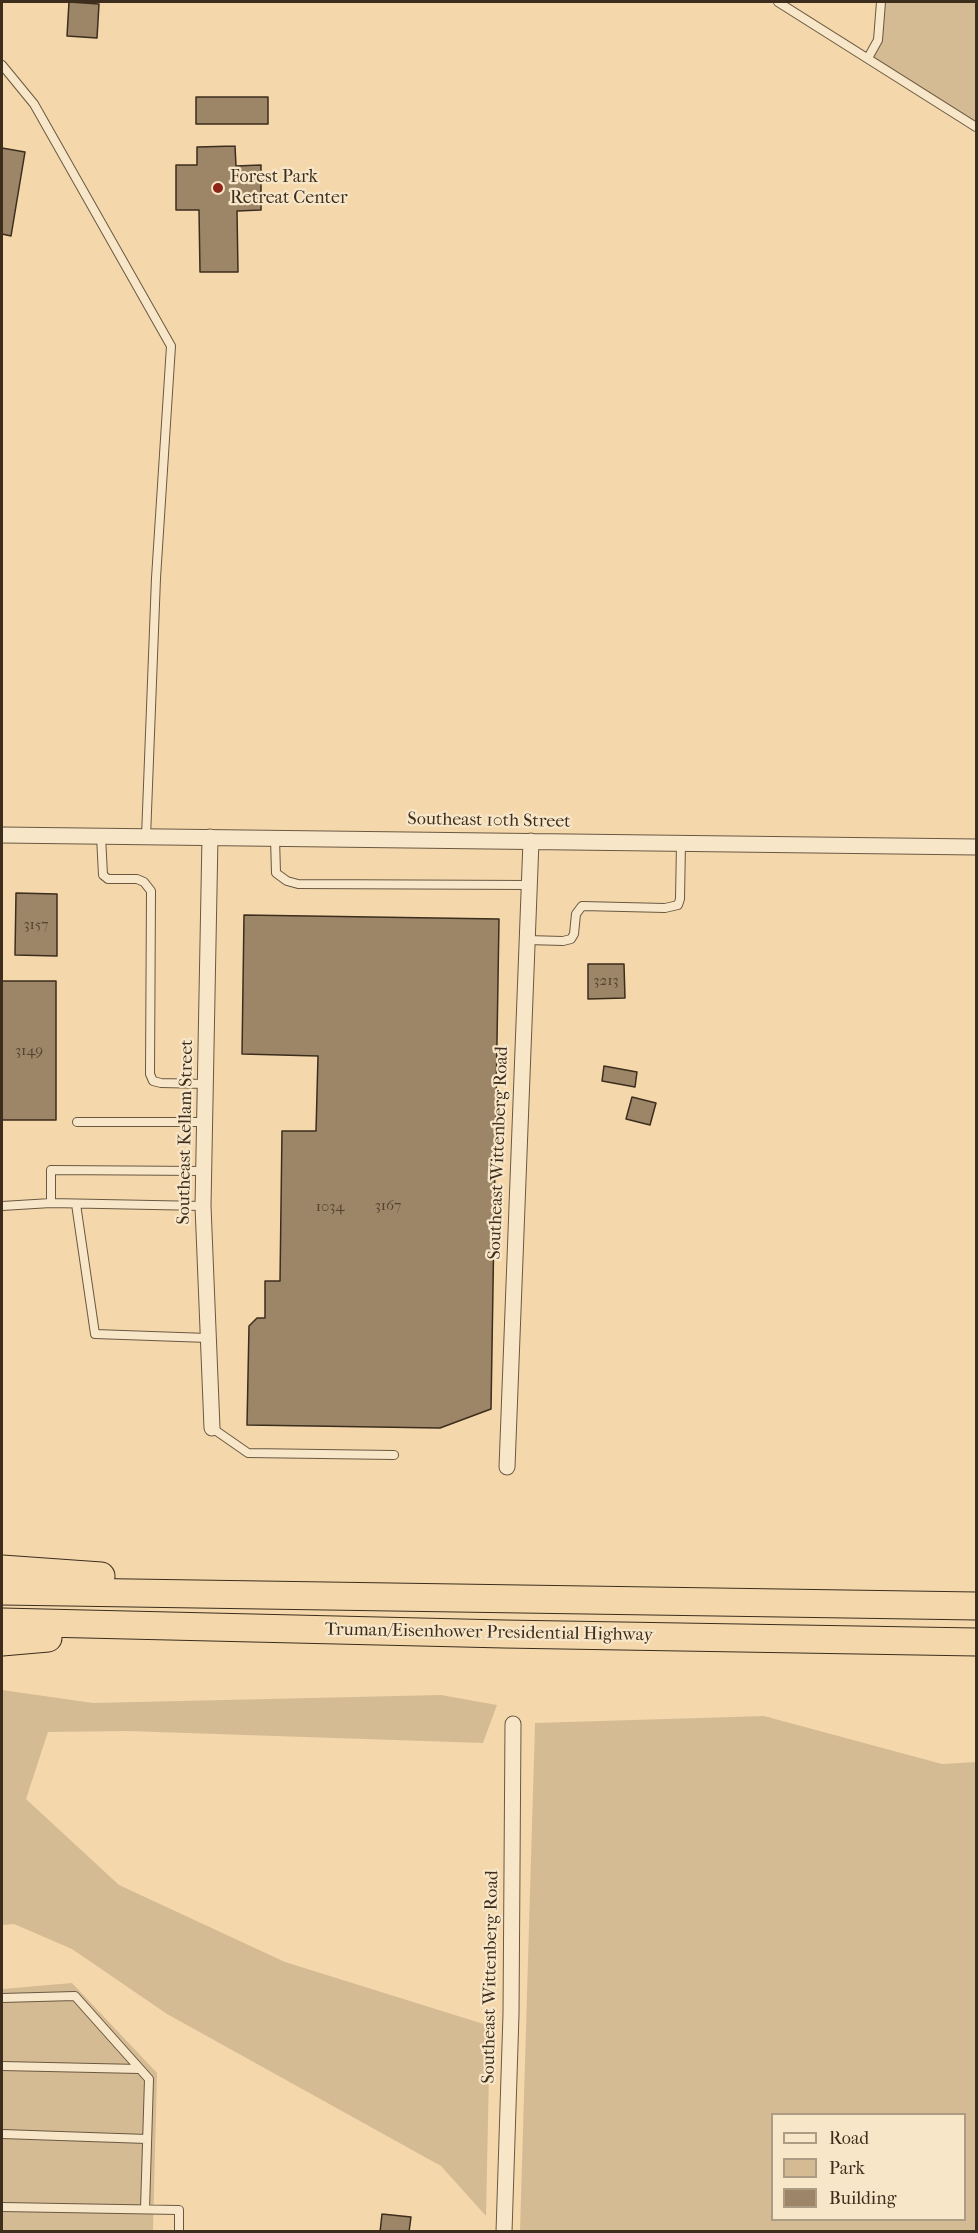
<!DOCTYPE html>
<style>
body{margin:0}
#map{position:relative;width:978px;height:2233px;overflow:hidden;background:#f4d8ac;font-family:"IM FELL French Canon",serif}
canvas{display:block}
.frame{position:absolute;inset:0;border:3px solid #3c2d1d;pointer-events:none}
.legend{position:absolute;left:771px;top:2113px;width:195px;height:108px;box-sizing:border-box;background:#f8e6c9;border:2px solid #ad9c84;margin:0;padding:8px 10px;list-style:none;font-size:18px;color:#3c2d1d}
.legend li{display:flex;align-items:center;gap:12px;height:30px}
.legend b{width:30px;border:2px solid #ad9c84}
</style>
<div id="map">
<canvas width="978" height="2233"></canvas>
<div class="frame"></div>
<ul class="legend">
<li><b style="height:8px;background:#f8e6c9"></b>Road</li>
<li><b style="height:16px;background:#d5bb94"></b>Park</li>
<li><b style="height:16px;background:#9c8667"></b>Building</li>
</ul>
</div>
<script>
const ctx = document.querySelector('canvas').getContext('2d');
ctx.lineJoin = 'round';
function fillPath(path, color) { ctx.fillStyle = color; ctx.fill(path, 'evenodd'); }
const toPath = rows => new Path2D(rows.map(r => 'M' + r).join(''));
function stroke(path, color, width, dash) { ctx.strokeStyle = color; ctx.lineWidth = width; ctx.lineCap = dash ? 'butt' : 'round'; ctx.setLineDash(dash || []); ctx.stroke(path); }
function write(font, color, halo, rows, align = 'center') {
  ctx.font = font + ' "IM FELL French Canon",serif'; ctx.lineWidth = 4.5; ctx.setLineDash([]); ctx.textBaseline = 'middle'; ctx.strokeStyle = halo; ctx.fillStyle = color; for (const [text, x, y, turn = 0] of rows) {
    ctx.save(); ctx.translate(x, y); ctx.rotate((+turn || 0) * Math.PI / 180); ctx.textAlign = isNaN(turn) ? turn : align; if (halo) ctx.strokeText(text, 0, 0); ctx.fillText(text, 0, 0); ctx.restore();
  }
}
const green = toPath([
 [881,2,976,2,976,127,868,58,874,50],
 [2,1690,93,1703,441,1695,497,1705,483,1743,127,1731,48,1732,26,1799,119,1885,285,1962,490,2026,486,2216,441,2166,167,2014,72,1949,14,1924,2,1925],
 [764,1716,942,1764,976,1762,976,2231,520,2231,535,1723],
 [772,2114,964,2114,964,2220,772,2220],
 [72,1983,157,2073,153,2231,2,2232,2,1989]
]);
const building = toPath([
 [69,2,99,4,97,38,67,36,69,2],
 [196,97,268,97,268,124,196,124,196,97],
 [235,146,236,166,261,165,261,210,237,211,238,272,200,272,199,210,176,210,176,165,197,165,197,147,235,146],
 [2,148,25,152,11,236,2,234,2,148],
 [16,893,57,894,57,956,15,955,16,893],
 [244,915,499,919,491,1409,440,1428,247,1425,249,1326,257,1318,265,1318,265,1281,280,1281,282,1131,316,1131,318,1056,242,1054,244,915],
 [588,964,624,964,625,998,588,999,588,964],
 [2,981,56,981,56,1120,2,1120,2,981],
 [604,1066,637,1072,635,1087,602,1081,604,1066],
 [632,1097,656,1103,650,1125,626,1119,632,1097],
 [382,2214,411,2217,409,2232,380,2232,382,2214]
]);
const lane = toPath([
 [778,2,976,127],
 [868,58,878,40,881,2],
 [2,65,34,104,171,346,156,578,146,837],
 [101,836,103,875,108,879,137,879,144,882,151,891,150,1074,153,1081,161,1083,206,1084],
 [275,838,276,873,287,881,298,884,529,885],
 [527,940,563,941,571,939,574,934,576,914,582,906,665,908,678,905,680,899,681,843],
 [77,1122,206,1122],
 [51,1203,51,1170,204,1171],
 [76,1204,95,1334,208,1338],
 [2,1206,51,1203,203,1206],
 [212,1428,248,1453,394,1455],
 [2,1998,75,1996,149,2079,145,2209],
 [2,2066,140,2069],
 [2,2134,147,2139],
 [2,2207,179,2210,179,2232]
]);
const street = toPath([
 [2,835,976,847],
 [210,837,203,1206,212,1428],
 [507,1467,531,841],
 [504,2232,511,2014,513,1724]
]);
const highway = toPath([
 [2,1569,101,1576],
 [2,1591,976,1606],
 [2,1622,504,1634,976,1642],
 [2,1642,48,1638]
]);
const markers = [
 [218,188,6,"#8f2418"]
];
const numberNames = [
 ["3157",36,925],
 ["3213",606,981],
 ["3149",29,1051],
 ["3167",388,1206],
 ["1034",330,1207]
];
const poiNames = [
 ["Forest Park",230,178],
 ["Retreat Center",230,199]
];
const streetNames = [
 ["Southeast 10th Street",489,821,1],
 ["Southeast Kellam Street",186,1132,-89],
 ["Southeast Wittenberg Road",499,1153,-88],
 ["Truman/Eisenhower Presidential Highway",489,1633,1],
 ["Southeast Wittenberg Road",491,1977,-89]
];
fillPath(green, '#d5bb94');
fillPath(building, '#9c8667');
stroke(building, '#3c2d1d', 1.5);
stroke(lane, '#6a5841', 10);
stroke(street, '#6a5841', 17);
stroke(highway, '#3c2d1d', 29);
stroke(lane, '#f8e6c9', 8);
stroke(street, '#f8e6c9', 15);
stroke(highway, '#f4d8ac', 27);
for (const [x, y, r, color] of markers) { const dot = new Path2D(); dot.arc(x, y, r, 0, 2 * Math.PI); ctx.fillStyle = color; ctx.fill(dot); stroke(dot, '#f8e6c9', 2); }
write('15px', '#544330', null, numberNames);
write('18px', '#3c2d1d', '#f8e6c9', poiNames, 'left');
write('18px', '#3c2d1d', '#f8e6c9', streetNames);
</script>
